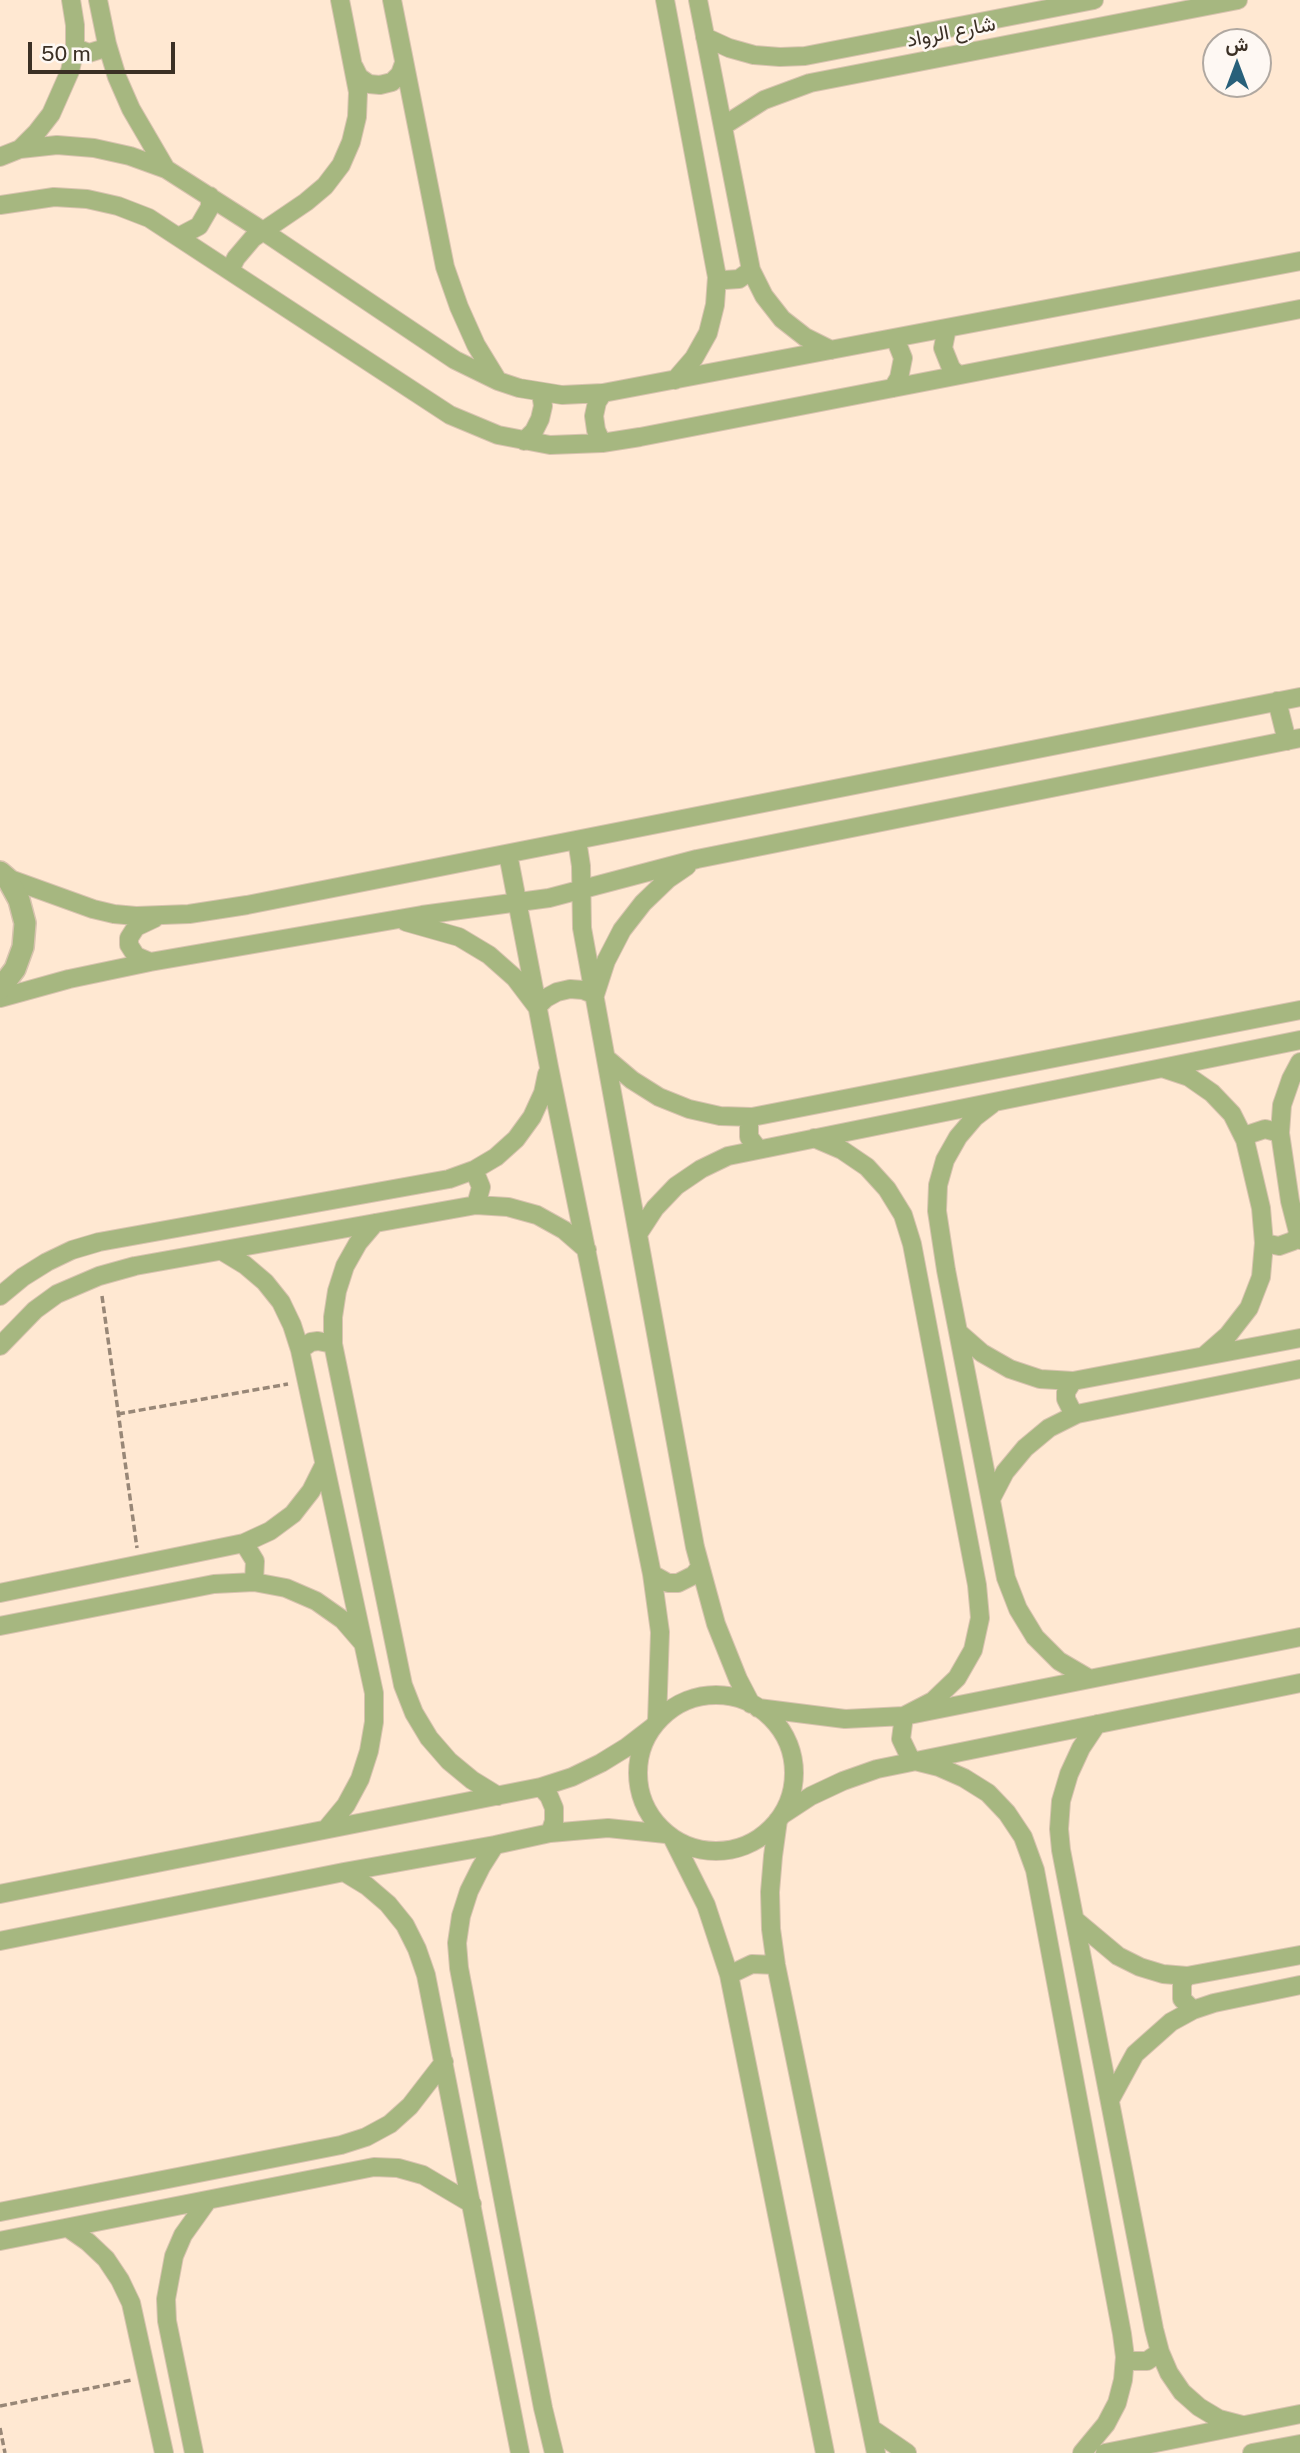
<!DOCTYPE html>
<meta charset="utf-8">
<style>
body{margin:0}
#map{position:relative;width:1300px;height:2453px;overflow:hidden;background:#ffe8d2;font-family:"Public Sans",Vazirmatn,sans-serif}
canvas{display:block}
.north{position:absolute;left:1202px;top:28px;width:70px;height:70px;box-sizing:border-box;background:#fef8f3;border:2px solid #b0a8a1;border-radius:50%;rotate:0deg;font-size:19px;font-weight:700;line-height:28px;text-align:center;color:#3b3025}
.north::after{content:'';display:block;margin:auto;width:24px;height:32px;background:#28607a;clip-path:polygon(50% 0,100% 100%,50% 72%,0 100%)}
.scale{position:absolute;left:28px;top:42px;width:147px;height:32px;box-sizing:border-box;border:4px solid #3b3025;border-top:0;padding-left:9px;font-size:21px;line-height:24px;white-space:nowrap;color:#3b3025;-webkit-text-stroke:5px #fef8f3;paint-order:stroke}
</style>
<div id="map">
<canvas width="1300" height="2453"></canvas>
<div class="north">ش</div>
<div class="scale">50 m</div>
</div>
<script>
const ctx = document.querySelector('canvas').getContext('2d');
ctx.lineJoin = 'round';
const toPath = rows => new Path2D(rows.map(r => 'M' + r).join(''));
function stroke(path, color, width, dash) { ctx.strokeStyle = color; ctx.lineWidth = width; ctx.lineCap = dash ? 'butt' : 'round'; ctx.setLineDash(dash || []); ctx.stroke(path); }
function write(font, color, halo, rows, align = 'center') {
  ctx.font = font + ' "Public Sans",Vazirmatn,sans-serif'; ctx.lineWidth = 5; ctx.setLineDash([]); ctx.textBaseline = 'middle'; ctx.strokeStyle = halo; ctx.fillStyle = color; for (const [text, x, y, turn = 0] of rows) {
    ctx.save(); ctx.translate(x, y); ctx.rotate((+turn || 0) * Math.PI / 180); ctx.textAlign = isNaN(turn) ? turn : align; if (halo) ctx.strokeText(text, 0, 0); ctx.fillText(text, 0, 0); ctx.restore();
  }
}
const path = toPath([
 [102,1296,137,1548],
 [118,1414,288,1384],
 [0,2406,132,2380],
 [0,2428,5,2453]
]);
const minor = toPath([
 [98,0,107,44,117,77,131,109,166,169],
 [392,0,445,267,459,307,476,345,498,381],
 [665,0,717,277,715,305,708,333,694,358,675,380],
 [698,0,751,270,764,296,782,319,805,337,831,350],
 [705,37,729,48,754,55,780,57,805,56,1094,0],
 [75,48,89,53,102,49,107,44],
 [354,67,359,77,369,84,380,85,392,82,400,74,404,63],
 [723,126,764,100,810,83,1238,0],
 [20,149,37,132,51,114,70,71,75,48,75,25,71,0],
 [0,157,20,149,57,145,94,148,130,156,166,169,263,231,455,360,498,381,519,388,562,395,603,393,1300,261],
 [0,205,54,197,87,199,118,206,149,218,450,415,498,435,550,445,602,443,640,437,1300,309],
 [180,236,199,226,210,207,210,196],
 [230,270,236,258,253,238,306,202,325,186,341,165,351,142,357,117,358,92,340,0],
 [717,277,724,280,739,279,751,270],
 [947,328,943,348,951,368,958,375],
 [893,388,899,378,903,358,895,338],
 [524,441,534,431,540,419,543,406,541,393],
 [602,443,596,430,594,416,597,402,603,393],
 [1277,701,1287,741],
 [577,840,581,866,582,928,695,1547,716,1624,738,1679,751,1704],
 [508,854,549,1067,652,1574,660,1632,657,1721],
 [7,878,93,909,114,914,136,916,189,914,247,905,1300,697],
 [406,922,459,937,489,955,515,978,537,1007,546,998,557,992,570,989,583,990,595,995,606,961,622,930,643,903,668,879,687,866],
 [150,962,136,956,129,945,129,938,136,927,155,918],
 [0,998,69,979,150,962,422,915,549,898,697,859,1300,738],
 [606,1058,632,1080,659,1097,689,1109,720,1116,752,1117,1300,1010],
 [1300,1062,1291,1079,1282,1105,1280,1133,1290,1201,1300,1240],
 [1165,1069,1189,1077,1212,1093,1232,1114,1245,1140,1261,1208,1264,1243,1261,1277,1249,1308,1228,1335,1204,1356],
 [992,1104,975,1117,958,1137,945,1160,938,1185,937,1211,946,1270,1006,1578,1018,1609,1035,1637,1059,1661,1088,1678],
 [752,1117,749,1123,749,1137,758,1149],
 [814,1138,842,1150,867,1167,887,1189,903,1215,912,1244,977,1585,980,1618,973,1650,957,1678,933,1701,904,1716,901,1739,911,1760,939,1767,964,1778,988,1793,1007,1813,1023,1837,1035,1870,1122,2334,1125,2357,1123,2380,1117,2403,1106,2424,1082,2453],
 [1245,1140,1250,1134,1265,1129,1280,1133],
 [474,1170,481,1187,476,1205],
 [375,1223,358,1243,345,1266,337,1291,333,1317,333,1344,403,1685,414,1713,429,1738,449,1761,472,1780,498,1796],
 [638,1234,655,1208,676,1186,701,1169,728,1156,1300,1040],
 [1264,1243,1279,1246,1293,1241,1298,1235],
 [222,1251,245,1265,265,1282,281,1302,292,1325,300,1350,374,1693,374,1722,369,1751,360,1779,346,1805,327,1828],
 [0,1296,23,1277,47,1262,72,1250,99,1242,449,1179,474,1170,496,1157,516,1139,532,1117,543,1093,547,1074],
 [958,1332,982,1353,1010,1369,1040,1379,1073,1381,1300,1338],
 [0,1346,35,1310,57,1294,99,1276,135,1266,476,1205,508,1207,537,1215,564,1230,587,1250],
 [300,1350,311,1342,318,1341,333,1344],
 [1073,1381,1066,1392,1066,1399,1072,1411,1077,1414],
 [991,1499,1005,1472,1025,1448,1049,1428,1077,1414,1300,1369],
 [244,1543,255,1561,254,1582],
 [652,1574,668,1583,678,1583,694,1575,700,1567],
 [0,1593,244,1543,270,1531,293,1514,311,1491,324,1465],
 [0,1626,214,1584,254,1582,286,1588,316,1601,343,1620,362,1642],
 '638 1773a78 78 0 1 1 156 0a78 78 0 1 1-156 0Z',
 [758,1708,845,1719,904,1716,1300,1637],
 [1097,1724,1081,1748,1069,1774,1061,1801,1059,1829,1061,1850,1154,2329,1160,2352,1169,2373,1182,2392,1199,2407,1219,2419,1242,2425],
 [541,1787,549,1796,554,1808,554,1821,550,1833],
 [782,1815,811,1796,843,1781,877,1769,1300,1683],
 [778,1820,773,1856,770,1892,771,1929,776,1965,876,2453],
 [673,1839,706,1905,729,1975,825,2453],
 [495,1845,481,1867,469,1891,461,1916,457,1943,459,1968,543,2408,554,2453],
 [344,1872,367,1886,388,1904,405,1925,417,1949,426,1975,520,2453],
 [0,1894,541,1787,572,1777,601,1763,627,1747,653,1727],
 [1075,1920,1118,1956,1140,1967,1163,1974,1187,1976,1300,1955],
 [0,1941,344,1872,495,1845,550,1833,608,1828,666,1834],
 [729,1975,752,1964,776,1965],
 [1187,1976,1182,1983,1182,1999,1193,2010],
 [1110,2100,1135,2054,1171,2022,1193,2010,1214,2003,1300,1985],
 [0,2212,341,2145,366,2137,390,2124,410,2106,444,2062],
 [68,2228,88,2242,106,2259,120,2280,131,2303,164,2453],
 [0,2241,374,2167,398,2168,423,2175,472,2204],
 [1125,2357,1131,2361,1147,2361,1160,2352],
 [872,2429,907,2453],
 [194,2453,167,2321,166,2299,174,2256,183,2235,208,2200],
 [1105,2453,1300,2414],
 [1252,2453,1300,2444]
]);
const tertiary = toPath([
 [0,872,7,878,19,900,25,923,23,947,15,969,0,989]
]);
const streetNames = [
 ["شارع الرواد",951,32,-11]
];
stroke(minor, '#d8c3af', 20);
stroke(tertiary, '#d8c3af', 24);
stroke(path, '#988777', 3.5, [7, 3.5]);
stroke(minor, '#a6b780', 18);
stroke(tertiary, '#a6b780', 21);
write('21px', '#3b3025', '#fef8f3', streetNames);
</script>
